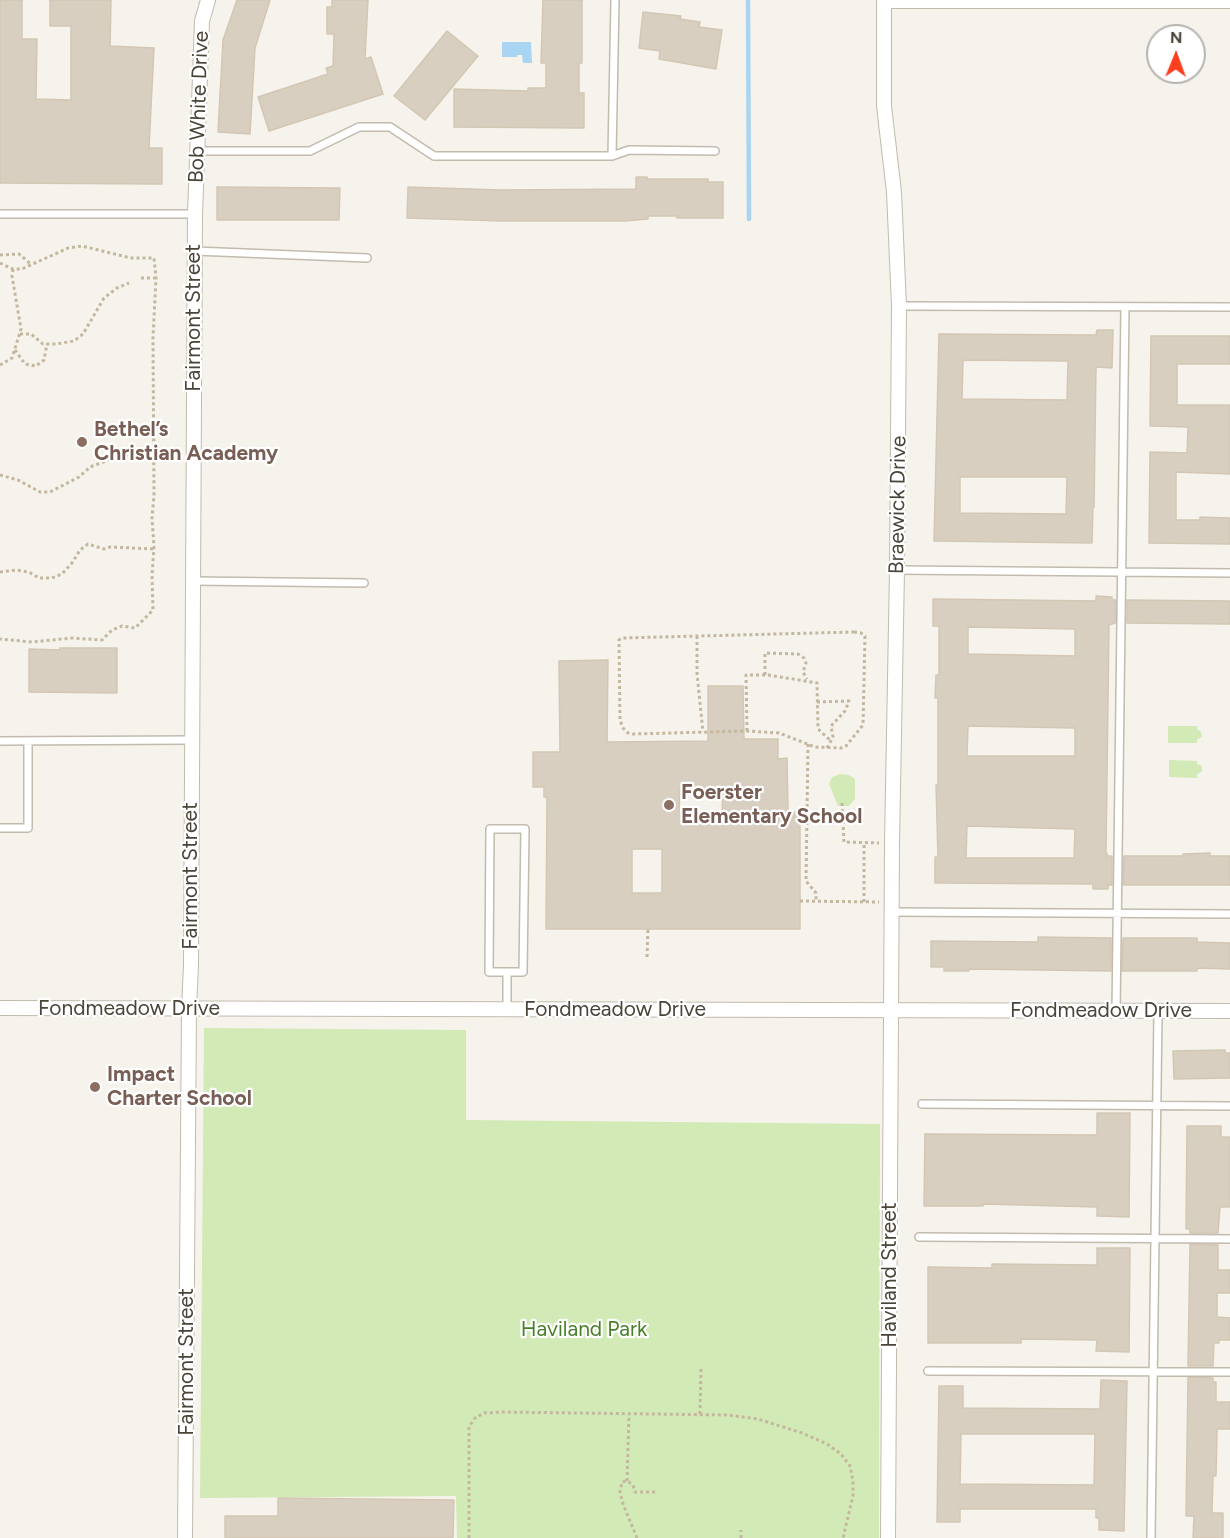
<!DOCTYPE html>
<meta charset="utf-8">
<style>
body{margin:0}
#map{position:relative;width:1230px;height:1538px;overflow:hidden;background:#f6f3ec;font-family:Figtree,sans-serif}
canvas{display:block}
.north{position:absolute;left:1146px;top:24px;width:60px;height:60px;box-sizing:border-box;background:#fff;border:2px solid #b7b4b0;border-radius:50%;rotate:1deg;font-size:16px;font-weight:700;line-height:24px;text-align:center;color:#4b4439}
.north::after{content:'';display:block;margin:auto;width:21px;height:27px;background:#fc3f1d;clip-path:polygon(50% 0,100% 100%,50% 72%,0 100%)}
</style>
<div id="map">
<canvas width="1230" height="1538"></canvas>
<div class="north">N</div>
</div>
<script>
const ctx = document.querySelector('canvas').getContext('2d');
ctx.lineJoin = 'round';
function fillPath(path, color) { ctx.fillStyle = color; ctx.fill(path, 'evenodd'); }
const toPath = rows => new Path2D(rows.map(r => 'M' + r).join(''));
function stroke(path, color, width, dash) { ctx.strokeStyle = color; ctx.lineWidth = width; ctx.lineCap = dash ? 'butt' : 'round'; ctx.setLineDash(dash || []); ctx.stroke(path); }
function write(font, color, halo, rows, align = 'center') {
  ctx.font = font + ' Figtree,sans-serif'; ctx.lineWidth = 4.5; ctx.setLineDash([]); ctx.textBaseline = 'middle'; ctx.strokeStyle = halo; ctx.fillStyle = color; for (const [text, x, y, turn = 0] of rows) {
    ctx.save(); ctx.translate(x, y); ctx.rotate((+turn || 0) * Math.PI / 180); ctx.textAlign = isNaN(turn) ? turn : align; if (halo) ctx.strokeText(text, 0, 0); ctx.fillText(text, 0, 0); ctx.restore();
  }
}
const green = toPath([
 [1168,726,1197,726,1197,729,1201,732,1202,737,1197,739,1197,743,1168,743],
 [1169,760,1197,761,1197,764,1202,766,1202,772,1197,774,1197,778,1169,777],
 [840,774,849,775,855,779,855,799,849,806,838,806,829,784,832,777],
 [204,1028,466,1030,466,1120,880,1124,879,1538,457,1538,456,1496,200,1498]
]);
const water = toPath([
 [502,42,531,42,532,63,523,63,522,55,517,55,517,57,502,57]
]);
const stream = toPath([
 [748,0,749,219]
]);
const building = toPath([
 [0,0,22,0,22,39,37,39,36,99,71,100,71,26,50,26,50,0,111,0,110,46,154,48,149,148,162,148,162,184,0,183,0,0],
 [237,0,270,0,255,48,250,134,218,132,223,40,237,0],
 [332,0,368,0,365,59,371,57,383,94,269,131,258,97,328,74,326,68,333,66,334,34,327,34,327,7,332,7,332,0],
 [543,0,582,0,582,63,579,63,579,93,584,93,584,128,454,127,454,89,528,91,528,88,546,88,546,63,541,63,543,0],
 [643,12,681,16,680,19,700,22,699,27,722,30,716,69,659,59,660,51,639,48,643,12],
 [447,31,478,56,425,120,394,96,447,31],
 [636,177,647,177,648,179,708,179,708,182,723,182,723,218,677,218,677,216,648,216,648,219,625,221,502,221,407,218,408,187,502,190,636,189,636,177],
 [217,187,340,188,339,220,217,220,217,187],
 [1097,330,1113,330,1112,368,1096,367,1094,507,1093,507,1092,543,934,541,939,334,1096,335,1097,330],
 [963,360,1068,361,1067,400,962,399,963,360],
 [960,477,1067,477,1066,514,960,513,960,477],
 [1151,336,1230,336,1230,364,1177,364,1177,405,1230,405,1230,474,1176,472,1176,520,1200,520,1200,517,1230,518,1230,544,1149,543,1150,452,1187,453,1188,427,1150,426,1151,336],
 [1096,596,1112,597,1112,600,1116,600,1115,623,1109,625,1106,852,1108,856,1112,856,1112,885,1108,885,1108,889,1093,889,1093,884,935,883,935,857,938,857,936,785,938,785,938,698,935,698,936,675,939,675,939,626,933,626,933,599,1096,601,1096,596],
 [968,627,1075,629,1075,656,968,654,968,627],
 [968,726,1075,728,1075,756,967,756,968,726],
 [967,826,1075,829,1074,858,966,858,967,826],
 [1127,600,1230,601,1230,624,1127,623,1127,600],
 [60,648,117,648,117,693,29,692,29,649,60,650,60,648],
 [608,660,607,742,708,741,708,686,743,686,744,739,778,739,778,759,787,758,788,812,800,812,800,929,546,929,547,797,544,797,544,787,533,787,533,752,560,752,559,661,608,660],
 [723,788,722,812,679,812,680,789,723,788],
 [632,849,662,849,662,893,632,893,632,849],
 [1210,853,1210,856,1230,856,1230,885,1123,885,1124,856,1183,856,1183,854,1210,853],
 [1038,937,1111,938,1111,971,969,969,969,971,944,971,944,967,931,967,931,941,1038,942,1038,937],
 [1123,938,1197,938,1197,942,1230,943,1230,969,1197,968,1197,971,1122,971,1123,938],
 [1225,1050,1225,1053,1230,1053,1230,1078,1174,1079,1173,1051,1225,1050],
 [1097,1113,1130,1113,1129,1217,1097,1216,1097,1207,983,1204,983,1206,924,1206,925,1134,1097,1135,1097,1113],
 [1187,1126,1221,1126,1221,1137,1230,1137,1230,1207,1220,1207,1218,1233,1190,1233,1190,1229,1186,1229,1187,1126],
 [1190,1244,1218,1245,1218,1270,1230,1270,1230,1293,1217,1293,1217,1317,1230,1318,1230,1340,1219,1340,1219,1343,1214,1343,1213,1366,1188,1366,1190,1244],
 [1097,1248,1130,1248,1129,1352,1096,1351,1097,1340,1021,1339,1021,1343,928,1343,928,1267,992,1268,992,1264,1097,1265,1097,1248],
 [1188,1377,1213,1378,1213,1382,1216,1382,1216,1402,1230,1402,1230,1429,1217,1429,1216,1476,1213,1476,1212,1513,1223,1513,1223,1538,1193,1538,1194,1516,1186,1516,1188,1377],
 [1101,1380,1127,1381,1124,1531,1099,1530,1099,1518,1096,1518,1096,1509,960,1509,960,1522,937,1522,939,1386,963,1386,963,1408,1100,1409,1101,1380],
 [961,1434,1095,1434,1094,1485,960,1484,961,1434],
 [278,1498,454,1500,453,1538,225,1538,225,1516,278,1516,278,1498]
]);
const path = toPath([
 [0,255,19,254,32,265],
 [0,263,13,269,22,269,68,248,82,246,131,258,154,258,156,278,153,338,154,495,152,518,154,547,152,576,153,610,135,628,122,626,112,630,102,640,72,638,32,642,0,639],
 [141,278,156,278],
 [20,334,31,334,43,344,56,344,74,341,83,334,104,298,117,288,129,283],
 [15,350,25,364,36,366,44,360,47,344],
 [0,365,12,358,21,329,12,276,13,269],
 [0,475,18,480,40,492,50,492,79,477,90,467,117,457,153,453],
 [0,572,16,570,29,572,39,578,52,578,62,574,72,563,80,550,88,544,104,549,110,547,154,549],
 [854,632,861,633,865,636,863,725,846,746,841,748,815,747,779,733,747,731,633,734,628,733,623,728,620,720,619,640,622,638,854,632],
 [697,636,697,674,703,732],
 [765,675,765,653,798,654,804,658,806,663,803,672,807,679],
 [817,702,849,701,845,711,831,726,833,737,827,748],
 [747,731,746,675,768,675,817,683,818,729,830,740],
 [808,744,806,881,816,893,816,901],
 [842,803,844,842,879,843],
 [800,901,879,902],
 [864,902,864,842],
 [647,957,648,929],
 [700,1414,701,1368],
 [627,1481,629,1414],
 [469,1538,469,1427,475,1418,484,1413,501,1412,728,1415,758,1419,802,1433,827,1444,841,1454,850,1466,853,1481,853,1496,843,1538],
 [637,1538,623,1504,620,1492,622,1482,627,1481,633,1485,635,1492,658,1492],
 [741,1538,741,1530]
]);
const lane = toPath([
 [197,151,310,151,359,127,390,127,434,156,612,156,629,150,715,151],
 [612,156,615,0],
 [0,214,195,214],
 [195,251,367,258],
 [899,306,1230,307],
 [897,570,1230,573],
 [193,581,364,583],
 [0,741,192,740],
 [0,828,28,828,28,741],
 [490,829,525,829,523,972,489,972,490,829],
 [891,912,1230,914],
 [507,1010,507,972],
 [1116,1012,1125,307],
 [922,1104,1230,1106],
 [919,1237,1230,1239],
 [928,1371,1230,1372],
 [1151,1538,1158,1012]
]);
const street = toPath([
 [884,0,884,106,894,192,899,306,897,570,892,843,888,1538],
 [884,1,1230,1],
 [0,1008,1230,1011],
 [185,1538,189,1009,191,965,195,214,202,21,208,0]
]);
const markers = [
 [82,442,6,"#8d6e63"],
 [669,805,6,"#8d6e63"],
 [95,1087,6,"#8d6e63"]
];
const streetNames = [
 ["Bob White Drive",199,107,-88],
 ["Fairmont Street",194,318,-90],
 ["Braewick Drive",898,505,-89],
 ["Fairmont Street",191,876,-90],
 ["Fondmeadow Drive",129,1009],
 ["Fondmeadow Drive",615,1010],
 ["Fondmeadow Drive",1101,1011],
 ["Haviland Street",890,1275,-90],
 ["Fairmont Street",187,1362,-90]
];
const educationNames = [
 ["Bethel’s",94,430],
 ["Christian Academy",94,454],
 ["Foerster",681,793],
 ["Elementary School",681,817],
 ["Impact",107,1075],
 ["Charter School",107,1099]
];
const parkNames = [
 ["Haviland Park",584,1330]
];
fillPath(green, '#d2eab5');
fillPath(water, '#a9d4f2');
stroke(stream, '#a9d4f2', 4.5);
fillPath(building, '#d8cfc1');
stroke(building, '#d3c7b4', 1.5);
stroke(lane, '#c2bbae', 10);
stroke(street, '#c2bbae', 16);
stroke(path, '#c4b79f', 3, [3, 3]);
stroke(lane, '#fff', 7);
stroke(street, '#fff', 14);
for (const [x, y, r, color] of markers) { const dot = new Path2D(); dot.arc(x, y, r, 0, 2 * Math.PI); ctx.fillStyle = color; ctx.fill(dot); stroke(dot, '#fff', 2); }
write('21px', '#4b4439', '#fff', streetNames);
write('bold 21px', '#785e54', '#fff', educationNames, 'left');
write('21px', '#4a7f2a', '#fff', parkNames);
</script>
